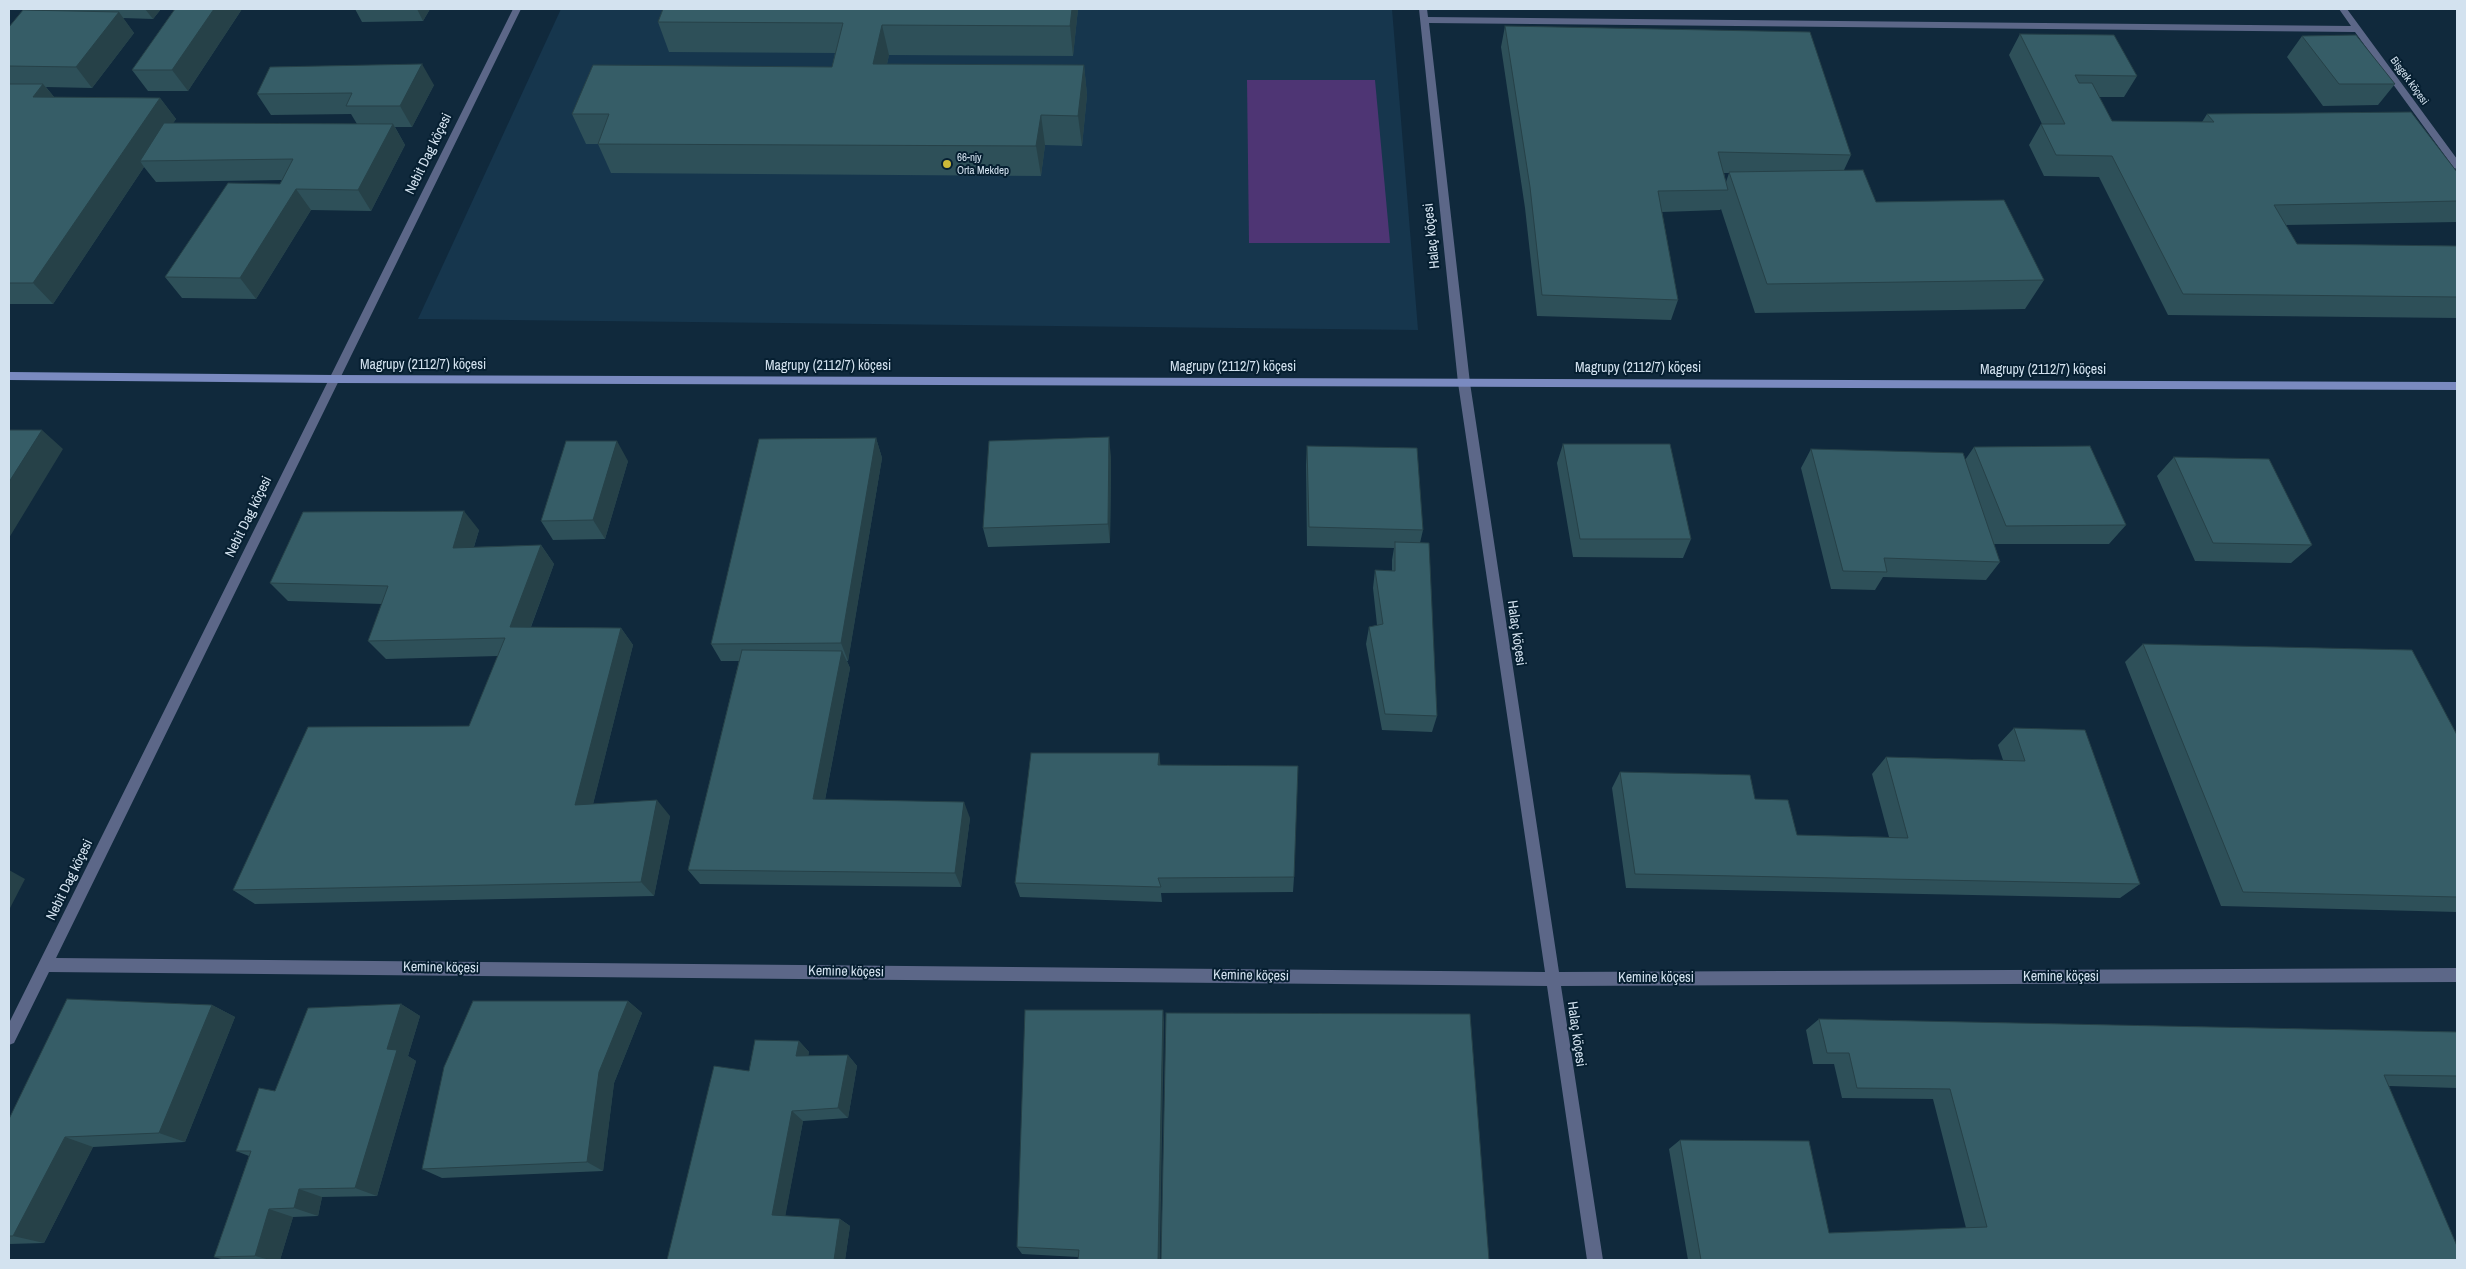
<!DOCTYPE html>
<meta charset="utf-8">
<style>
body{margin:0}
#map{position:relative;width:2466px;height:1269px;overflow:hidden;background:#10293c;font-family:"Archivo Narrow",sans-serif}
canvas{display:block}
.frame{position:absolute;inset:0;border:10px solid #d3e2ef;pointer-events:none}
</style>
<div id="map">
<canvas width="2466" height="1269"></canvas>
<div class="frame"></div>
</div>
<script>
const ctx = document.querySelector('canvas').getContext('2d');
ctx.lineJoin = 'round';
function fillPath(path, color) { ctx.fillStyle = color; ctx.fill(path, 'evenodd'); }
const toPath = rows => new Path2D(rows.map(r => 'M' + r).join(''));
function stroke(path, color, width, dash) { ctx.strokeStyle = color; ctx.lineWidth = width; ctx.lineCap = dash ? 'butt' : 'round'; ctx.setLineDash(dash || []); ctx.stroke(path); }
function write(font, color, halo, rows, align = 'center') {
  ctx.font = font + ' "Archivo Narrow",sans-serif'; ctx.lineWidth = 4; ctx.setLineDash([]); ctx.textBaseline = 'middle'; ctx.strokeStyle = halo; ctx.fillStyle = color; for (const [text, x, y, turn = 0] of rows) {
    ctx.save(); ctx.translate(x, y); ctx.rotate((+turn || 0) * Math.PI / 180); ctx.textAlign = isNaN(turn) ? turn : align; if (halo) ctx.strokeText(text, 0, 0); ctx.fillText(text, 0, 0); ctx.restore();
  }
}
const built = toPath([
 [561,9,1392,9,1418,330,418,319]
]);
const green = toPath([
 [1247,80,1375,80,1390,243,1249,243]
]);
const street = toPath([
 [513,9,521,9,56,958,1545,972,1458,383,1419,9,1427,9,1428,17,2351,26,2339,9,2347,9,2457,159,2457,169,2454,168,2355,32,1429,23,1470,383,1559,972,2457,968,2457,982,1561,986,1603,1260,1587,1260,1547,986,49,972,14,1043,9,1045,9,1023,513,9]
]);
const secondary = toPath([
 [9,372,334,375,2457,382,2457,390,334,383,9,380,9,372]
]);
const wall = toPath([
 [44,9,161,9,153,19,123,18,134,33,92,88,46,87,54,97,160,98,176,119,173,123,357,124,351,114,271,115,257,94,434,85,412,127,395,127,405,145,371,211,311,210,256,299,182,298,165,277,280,184,282,180,156,182,144,167,53,304,9,304,9,27,46,11],
 [175,9,242,9,188,91,148,91,132,70],
 [355,9,430,9,423,21,362,22],
 [663,9,1078,9,1073,56,889,55,887,64,1084,65,1087,95,1082,146,1045,145,1041,176,611,173,598,144,586,144,572,114,832,67,835,53,669,52,658,22],
 [1505,26,1851,155,1844,170,1876,202,2044,280,2025,309,1755,313,1721,209,1720,210,1662,212,1678,300,1671,320,1537,316,1525,208,1501,47],
 [1724,173,1729,173,1726,182],
 [2020,34,2137,76,2124,97,2099,97,2112,121,2202,122,2207,114,2457,172,2457,222,2286,225,2297,244,2457,246,2457,318,2168,315,2099,177,2044,176,2029,145,2041,124,2042,124,2009,55],
 [2302,36,2395,84,2378,105,2323,106,2287,57],
 [876,438,882,458,848,661,847,661,850,668,825,800,970,818,961,887,700,884,688,870,739,661,721,661,711,644],
 [1563,444,1691,539,1683,558,1573,557,1557,463],
 [1307,446,1423,530,1420,543,1437,716,1432,732,1382,730,1366,644,1369,627,1377,625,1373,588,1375,570,1392,571,1392,560,1394,548,1307,546,1306,465],
 [1974,447,2126,525,2109,544,1994,544,2000,562,1986,580,1883,577,1875,590,1831,589,1801,468,1811,449,1965,460],
 [1111,457,1110,543,988,547,983,528],
 [2174,457,2312,545,2291,563,2195,561,2157,476],
 [628,461,605,539,553,540,541,521],
 [479,530,474,547,541,545,554,564,531,627,621,628,633,645,593,804,670,816,654,896,255,904,233,890,469,726,498,656,386,659,368,641,382,604,288,601,270,583],
 [2143,644,2457,735,2457,912,2221,906,2125,662],
 [2014,728,2140,884,2120,898,1626,888,1612,788,1620,772,1755,799,1797,835,1889,837,1872,774,1886,757,2003,760,1998,745],
 [1159,753,1160,766,1294,877,1293,892,1161,893,1162,902,1020,897,1015,883],
 [628,1001,642,1013,614,1083,603,1171,442,1178,422,1169],
 [401,1004,420,1016,408,1056,416,1061,377,1196,322,1197,318,1216,293,1217,280,1260,225,1260,214,1257,249,1156,236,1151,275,1091],
 [212,1005,235,1017,185,1142,93,1147,44,1243,9,1244,9,1119],
 [1819,1019,2457,1032,2457,1088,2389,1086,2457,1260,1688,1260,1669,1149,1680,1140,1829,1233,1966,1228,1933,1099,1842,1098,1834,1064,1813,1064,1806,1030],
 [1164,1022,1078,1257,1022,1254,1017,1247],
 [799,1041,809,1052,808,1056,848,1055,857,1066,848,1118,803,1121,785,1216,840,1219,850,1226,845,1260,667,1260,749,1071]
]);
const shadedWall = toPath([
 [145,9,161,9,153,19],
 [214,9,242,9,188,91,172,70],
 [417,9,430,9,423,21],
 [1072,9,1078,9,1073,56,1070,26],
 [119,12,134,33,92,88,76,67],
 [882,25,889,55,880,94,873,64],
 [422,64,434,85,412,127,400,106],
 [1084,65,1087,95,1082,146,1078,116],
 [43,84,61,105,33,97],
 [160,98,176,119,148,161,140,161,144,167,53,304,33,283],
 [1041,115,1045,145,1041,176,1036,146],
 [393,124,405,145,371,211,358,190],
 [296,189,311,210,256,299,240,278],
 [42,430,63,449,9,538,9,482],
 [1109,437,1111,457,1110,543,1108,524],
 [876,438,882,458,848,661,841,643],
 [617,441,628,461,605,539,593,520],
 [464,511,479,530,468,566,453,548],
 [541,545,554,564,524,645,510,627],
 [621,628,633,645,589,820,575,805],
 [842,651,850,668,822,815,813,799],
 [1159,753,1161,769,1158,765],
 [657,800,670,816,654,896,641,882],
 [964,802,970,818,961,887,955,873],
 [9,870,25,879,9,910],
 [628,1001,642,1013,614,1083,603,1171,587,1162,599,1072],
 [401,1004,420,1016,408,1056,416,1061,377,1196,355,1188,387,1049],
 [212,1005,235,1017,185,1142,159,1133],
 [1163,1010,1164,1022,1160,1260,1158,1260],
 [799,1041,809,1052,806,1067,796,1056],
 [848,1055,857,1066,848,1118,838,1108],
 [792,1111,803,1121,784,1223,772,1215],
 [65,1137,93,1147,44,1243,13,1236],
 [299,1189,322,1197,318,1216,294,1208],
 [269,1209,293,1217,280,1260,270,1260,255,1256],
 [840,1219,850,1226,845,1260,834,1260]
]);
const building = toPath([
 [175,9,214,9,172,70,132,70,175,9],
 [663,9,1072,9,1070,26,882,25,873,64,1084,65,1078,116,1041,115,1036,146,598,144,609,114,572,114,593,65,832,67,843,23,658,22,663,9],
 [23,10,119,12,76,67,9,66,9,27,23,10],
 [1505,26,1810,32,1851,155,1718,152,1728,190,1658,191,1678,300,1542,295,1530,187,1505,26],
 [2020,34,2114,35,2137,76,2075,75,2079,83,2092,83,2112,121,2214,122,2207,114,2411,112,2457,172,2457,201,2274,205,2297,244,2457,246,2457,297,2183,294,2112,156,2056,155,2041,124,2065,124,2020,34],
 [2356,35,2395,84,2339,84,2302,36,2356,35],
 [422,64,400,106,346,106,352,93,257,94,270,67,422,64],
 [9,84,43,84,33,97,160,98,33,283,9,283,9,84],
 [164,123,393,124,358,190,296,189,240,278,165,277,228,183,280,184,293,159,140,161,164,123],
 [1863,170,1876,202,2004,200,2044,280,1767,284,1729,172,1863,170],
 [9,430,42,430,9,482,9,430],
 [1109,437,1108,524,983,528,989,441,1109,437],
 [876,438,841,643,711,644,759,439,876,438],
 [566,441,617,441,593,520,541,521,566,441],
 [1563,444,1670,444,1691,539,1580,539,1563,444],
 [1307,446,1417,448,1423,530,1309,527,1307,446],
 [2090,446,2126,525,2006,526,1974,447,2090,446],
 [1811,449,1963,453,2000,562,1884,558,1887,572,1843,571,1811,449],
 [2174,457,2269,459,2312,545,2213,543,2174,457],
 [464,511,453,548,541,545,510,627,621,628,575,805,657,800,641,882,233,890,308,727,469,726,505,638,368,641,388,586,270,583,303,512,464,511],
 [1395,542,1429,543,1437,716,1385,714,1369,627,1383,624,1375,570,1395,571,1395,542],
 [2143,644,2412,650,2457,735,2457,897,2243,892,2143,644],
 [742,650,842,651,813,799,964,802,955,873,688,870,742,650],
 [2014,728,2085,730,2140,884,1635,874,1620,772,1750,775,1755,799,1788,800,1797,835,1908,838,1886,757,2025,761,2014,728],
 [1031,753,1159,753,1158,765,1298,766,1294,877,1158,878,1161,887,1015,883,1031,753],
 [67,999,212,1005,159,1133,65,1137,13,1236,9,1236,9,1119,67,999],
 [473,1001,628,1001,599,1072,587,1162,422,1169,444,1067,473,1001],
 [401,1004,387,1049,397,1050,355,1188,299,1189,294,1208,269,1209,255,1256,214,1257,251,1151,236,1151,259,1088,275,1091,308,1008,401,1004],
 [1025,1010,1163,1010,1158,1260,1078,1260,1079,1250,1017,1247,1025,1010],
 [1166,1013,1470,1014,1489,1260,1161,1260,1166,1013],
 [1819,1019,2457,1032,2457,1076,2384,1075,2457,1246,2457,1260,1701,1260,1680,1140,1809,1141,1829,1233,1987,1227,1950,1089,1857,1088,1849,1053,1827,1053,1819,1019],
 [755,1040,799,1041,796,1056,848,1055,838,1108,792,1111,772,1215,840,1219,834,1260,667,1260,714,1066,749,1071,755,1040]
]);
const markers = [
 [947,164,5,"#ccb938"]
];
const farStreetnames = [
 ["Bişgek köçesi",2409,81,54]
];
const farPoinames = [
 ["66-njy",957,158],
 ["Orta Mekdep",957,171]
];
const streetNames = [
 ["Nebit Dag köçesi",429,154,-64],
 ["Halaç köçesi",1432,236,-96],
 ["Magrupy (2112/7) köçesi",423,365],
 ["Magrupy (2112/7) köçesi",828,366],
 ["Magrupy (2112/7) köçesi",1233,367],
 ["Magrupy (2112/7) köçesi",1638,368],
 ["Magrupy (2112/7) köçesi",2043,370],
 ["Nebit Dag köçesi",249,517,-64],
 ["Halaç köçesi",1516,633,82],
 ["Nebit Dag köçesi",70,880,-64],
 ["Kemine köçesi",441,968,1],
 ["Kemine köçesi",846,972,1],
 ["Kemine köçesi",1251,976,1],
 ["Kemine köçesi",2061,977],
 ["Kemine köçesi",1656,978],
 ["Halaç köçesi",1576,1034,82]
];
fillPath(built, '#16364d');
fillPath(green, '#4e3574');
fillPath(street, '#5c6788');
fillPath(secondary, '#7a8ac0');
fillPath(wall, '#2e5059');
fillPath(shadedWall, '#264148');
fillPath(building, '#365d67');
stroke(building, '#264148', 1);
for (const [x, y, r, color] of markers) { const dot = new Path2D(); dot.arc(x, y, r, 0, 2 * Math.PI); ctx.fillStyle = color; ctx.fill(dot); stroke(dot, '#061f31', 2); }
write('11px', '#d3e2ef', '#061f31', farStreetnames);
write('11px', '#d3e2ef', '#061f31', farPoinames, 'left');
write('14px', '#d3e2ef', '#061f31', streetNames);
</script>
